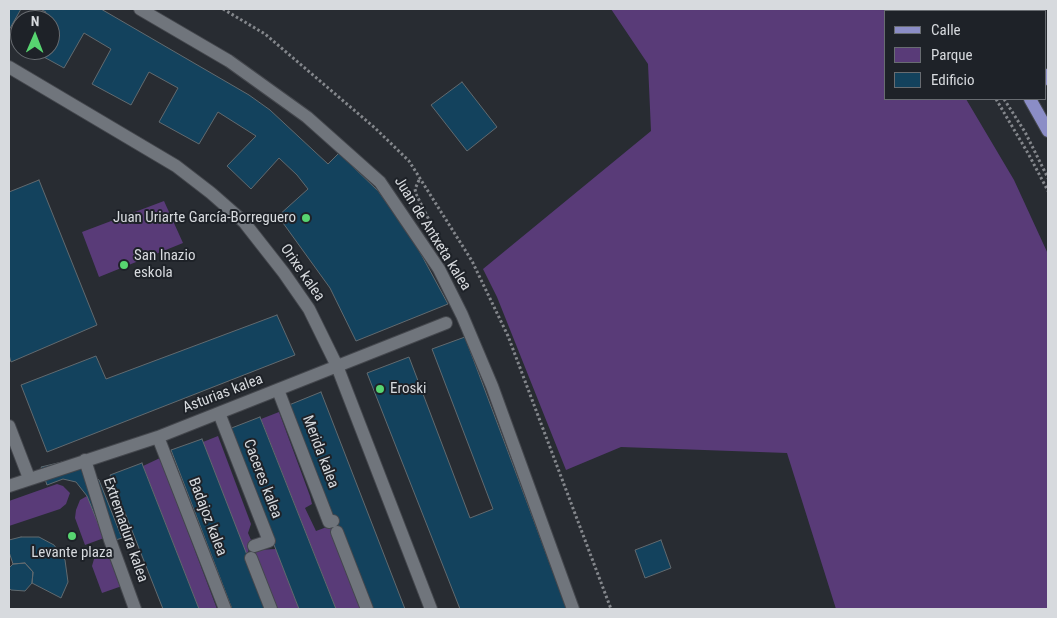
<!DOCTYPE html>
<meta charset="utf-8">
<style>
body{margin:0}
#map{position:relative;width:1057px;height:618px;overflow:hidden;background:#282c32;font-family:"Roboto Condensed",sans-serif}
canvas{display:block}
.frame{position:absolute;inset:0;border:10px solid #d7dade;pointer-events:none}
.legend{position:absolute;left:884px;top:10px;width:162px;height:90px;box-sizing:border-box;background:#1e2228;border:1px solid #686c71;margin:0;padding:6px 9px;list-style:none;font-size:15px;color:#d7dade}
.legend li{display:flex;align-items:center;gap:10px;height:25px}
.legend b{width:25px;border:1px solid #686c71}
.north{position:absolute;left:10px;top:10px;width:50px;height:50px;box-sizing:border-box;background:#1e2228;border:1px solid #686c71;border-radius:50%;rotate:1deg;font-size:14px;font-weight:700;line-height:20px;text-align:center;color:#d7dade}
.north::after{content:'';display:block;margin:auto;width:18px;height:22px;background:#57d570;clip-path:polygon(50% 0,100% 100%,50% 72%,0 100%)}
</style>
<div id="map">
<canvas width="1057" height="618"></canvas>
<div class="frame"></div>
<ul class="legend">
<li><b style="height:6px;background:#8b8dc6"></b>Calle</li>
<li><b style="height:14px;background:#593b78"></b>Parque</li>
<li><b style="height:14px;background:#13425d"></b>Edificio</li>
</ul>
<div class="north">N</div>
</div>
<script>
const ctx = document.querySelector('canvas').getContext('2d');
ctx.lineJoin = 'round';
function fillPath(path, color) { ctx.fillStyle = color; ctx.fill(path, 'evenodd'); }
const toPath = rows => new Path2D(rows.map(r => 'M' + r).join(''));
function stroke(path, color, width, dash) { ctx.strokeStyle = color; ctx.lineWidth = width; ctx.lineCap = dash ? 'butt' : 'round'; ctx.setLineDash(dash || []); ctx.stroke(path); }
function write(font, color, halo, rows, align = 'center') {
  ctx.font = font + ' "Roboto Condensed",sans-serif'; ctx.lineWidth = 4; ctx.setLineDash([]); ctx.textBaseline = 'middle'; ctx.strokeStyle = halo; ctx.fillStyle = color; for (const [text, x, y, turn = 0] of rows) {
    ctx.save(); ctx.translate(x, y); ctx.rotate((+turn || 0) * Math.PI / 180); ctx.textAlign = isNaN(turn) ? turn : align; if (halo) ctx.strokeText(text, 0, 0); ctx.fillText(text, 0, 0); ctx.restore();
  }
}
const green = toPath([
 [611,9,910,9,912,11,886,11,886,99,966,99,1014,180,1048,254,1048,609,836,609,787,453,621,447,566,470,497,297,483,269,651,131,648,64],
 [164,201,183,243,99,277,82,232],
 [279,412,310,496,312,504,305,508,316,531,332,525,364,609,336,609,261,419],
 [218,436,251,524,248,533,251,540,247,556,203,442],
 [160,458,217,609,199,609,143,466],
 [57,484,63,486,70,493,66,504,60,509,9,526,9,501],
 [87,496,104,538,85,545,75,518,76,510,80,500],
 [276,549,299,609,275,609,254,557,257,550],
 [110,554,122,586,102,593,92,566,94,559]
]);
const building = toPath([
 [9,9,21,9,9,30,9,9],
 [40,9,101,9,249,95,270,110,328,164,339,153,379,192,414,241,448,304,356,341,330,288,278,216,308,189,297,175,279,158,251,189,227,166,256,136,218,112,199,144,159,122,178,88,149,72,131,105,92,84,111,49,84,33,64,68,31,50,50,50,50,20,41,20,46,12,40,9],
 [462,82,497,127,467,151,431,105,462,82],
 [39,180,97,325,11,362,9,355,9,192,39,180],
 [277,315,295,355,47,452,21,385,96,356,106,379,277,315],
 [465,337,567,609,460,609,367,373,409,357,470,518,493,509,432,349,465,337],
 [321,392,405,609,369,609,289,405,321,392],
 [260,417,336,609,299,609,229,429,260,417],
 [202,439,268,609,232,609,171,450,202,439],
 [62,462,81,466,92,473,99,480,122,538,106,543,87,496,76,482,63,479,47,485,41,467,62,462],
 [142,463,143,466,199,609,163,609,110,475,142,463],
 [21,537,39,537,54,545,65,560,68,582,61,598,32,583,33,572,25,563,13,564,9,552,9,540,21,537],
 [661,540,671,568,645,578,635,550,661,540],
 [25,563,33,572,32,583,25,591,11,590,9,588,9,568,13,564,25,563]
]);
const path = toPath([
 [223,9,265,34,375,128,409,161,472,261,508,336,611,609],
 [937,9,939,11],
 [947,9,948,11],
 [996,99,1029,155,1048,191],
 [1004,99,1025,132,1048,178],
 [419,180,415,189,416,194,436,234]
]);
const street = toPath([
 [140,9,229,61,307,117,380,182,439,269,462,315,492,386,573,609],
 [9,67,176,166,211,193,244,222,284,273,309,309,337,366,431,609],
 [278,390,329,522,333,521],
 [219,413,269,541,254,546],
 [9,426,29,478],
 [158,437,225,609],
 [85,460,110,540,135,609],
 [9,486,158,437,446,323],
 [337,532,367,609],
 [251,558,271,609]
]);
const primary = toPath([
 [971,9,973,11],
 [1004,9,1006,11],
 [1046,75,1048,79],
 [1030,99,1048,131]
]);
const markers = [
 [306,218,5,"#57d570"],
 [124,265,5,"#57d570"],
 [380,389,5,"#57d570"],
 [72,536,5,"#57d570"]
];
const poiNames = [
 ["Juan Uriarte García-Borreguero",296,218,"right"],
 ["San Inazio",134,256],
 ["eskola",134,273],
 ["Eroski",390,389],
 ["Levante plaza",72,553,"center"]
];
const streetNames = [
 ["Juan de Antxeta kalea",432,234,58],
 ["Orixe kalea",302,273,55],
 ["Asturias kalea",223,394,-21],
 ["Merida kalea",320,452,69],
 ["Caceres kalea",262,479,69],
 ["Badajoz kalea",207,517,69],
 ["Extremadura kalea",125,530,71]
];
fillPath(green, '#593b78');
fillPath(building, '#13425d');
stroke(building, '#626a6f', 1);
stroke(street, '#44474d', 14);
stroke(primary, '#44474d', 14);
stroke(path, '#84878c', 3, [2.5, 2.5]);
stroke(street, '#70757c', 12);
stroke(primary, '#8b8dc6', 12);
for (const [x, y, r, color] of markers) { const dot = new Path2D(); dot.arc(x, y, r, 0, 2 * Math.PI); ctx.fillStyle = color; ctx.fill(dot); stroke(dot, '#1e2228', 2); }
write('15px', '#d7dade', '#1e2228', poiNames, 'left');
write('15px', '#d7dade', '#1e2228', streetNames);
</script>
